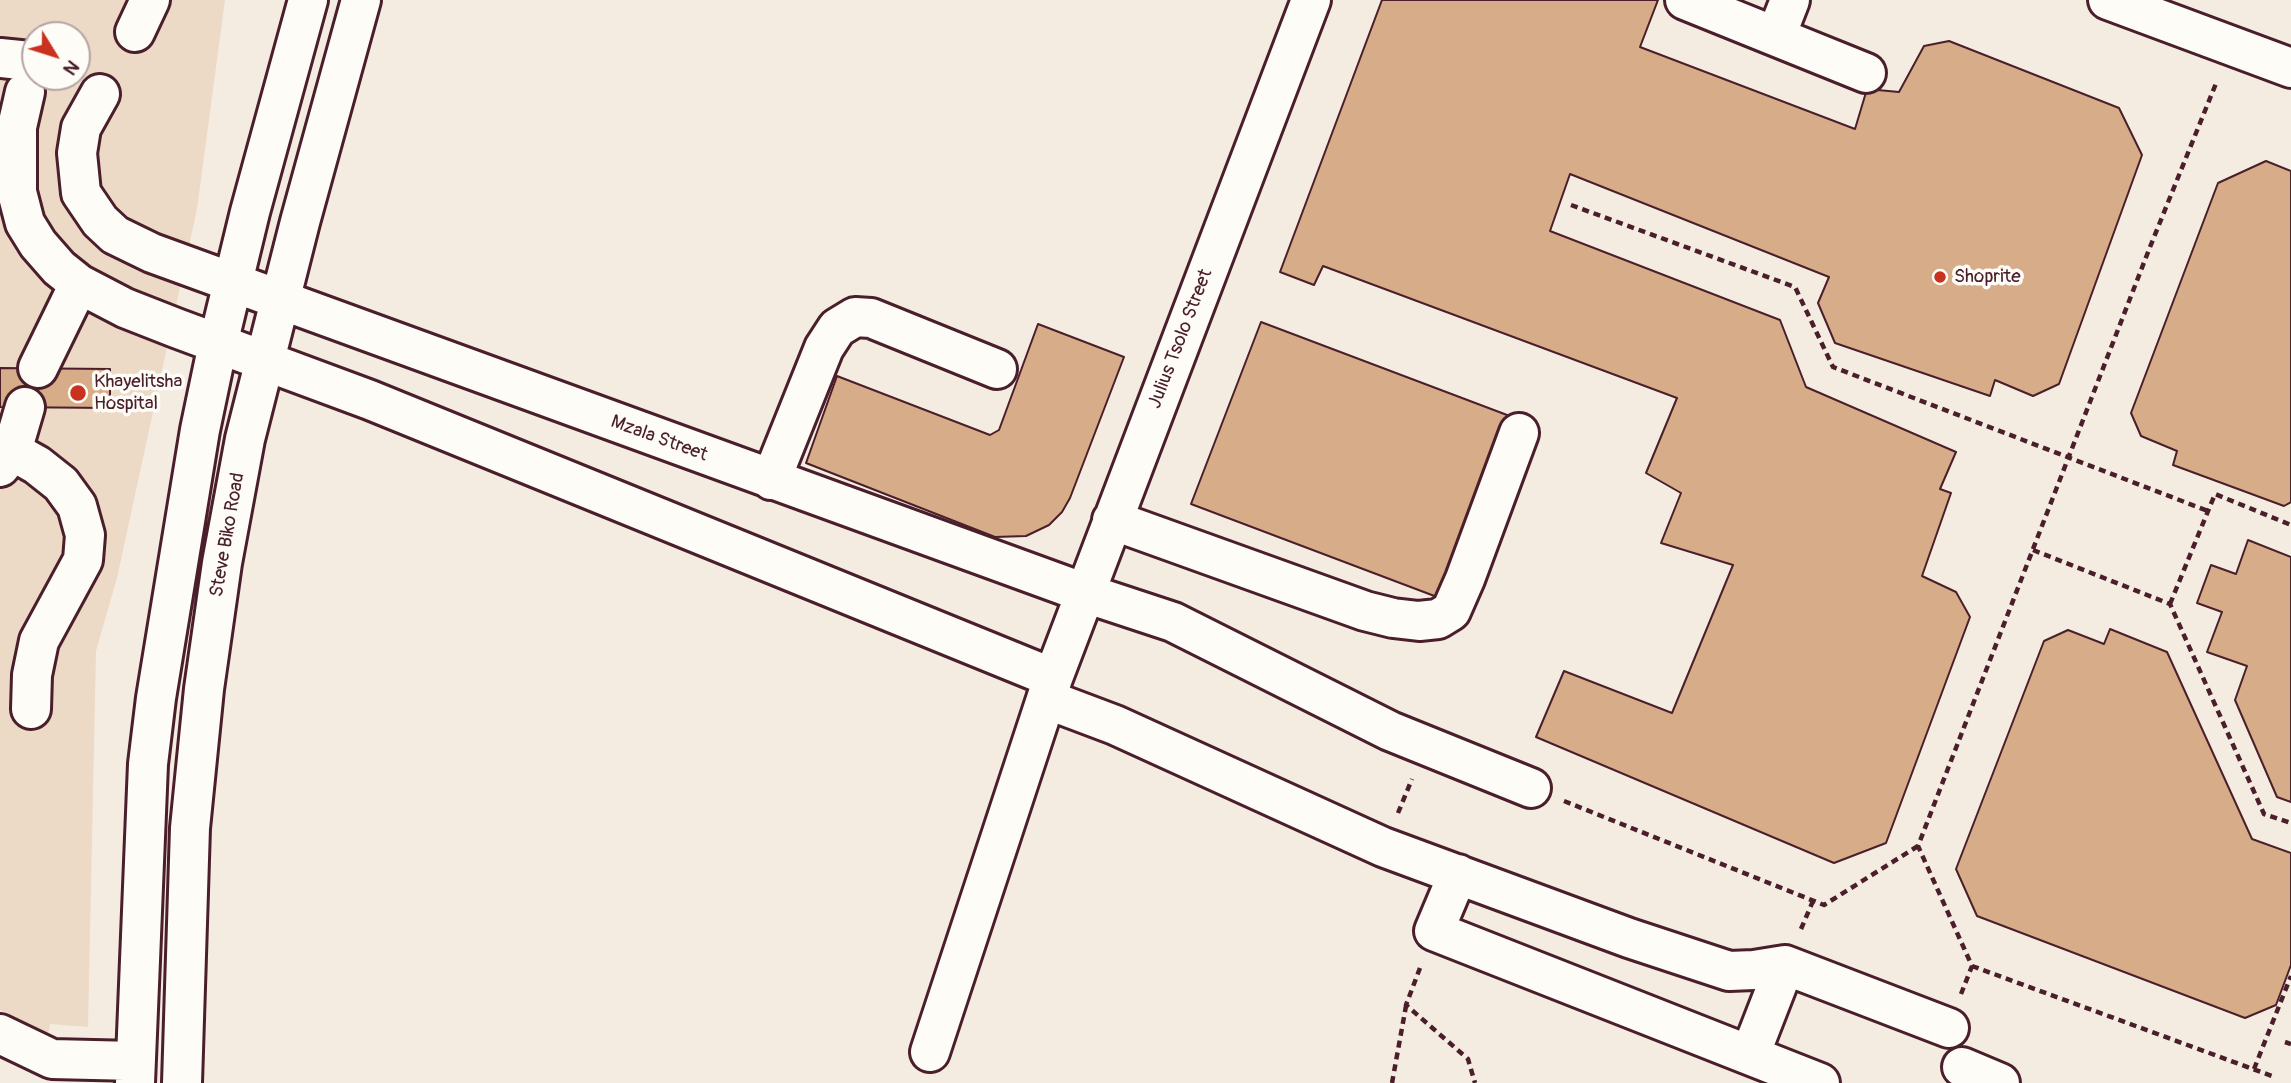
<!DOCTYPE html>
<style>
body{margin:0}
#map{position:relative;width:2291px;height:1083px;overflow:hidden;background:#f5ece1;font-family:Pangolin,sans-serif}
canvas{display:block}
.north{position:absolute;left:21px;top:21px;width:70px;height:70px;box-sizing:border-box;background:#fdfcf7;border:2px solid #b5a4a5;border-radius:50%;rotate:128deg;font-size:19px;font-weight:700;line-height:28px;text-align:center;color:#4a1f2b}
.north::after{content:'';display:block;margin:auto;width:24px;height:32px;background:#c8321e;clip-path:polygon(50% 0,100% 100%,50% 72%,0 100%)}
</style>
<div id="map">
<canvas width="2291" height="1083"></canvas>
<div class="north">N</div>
</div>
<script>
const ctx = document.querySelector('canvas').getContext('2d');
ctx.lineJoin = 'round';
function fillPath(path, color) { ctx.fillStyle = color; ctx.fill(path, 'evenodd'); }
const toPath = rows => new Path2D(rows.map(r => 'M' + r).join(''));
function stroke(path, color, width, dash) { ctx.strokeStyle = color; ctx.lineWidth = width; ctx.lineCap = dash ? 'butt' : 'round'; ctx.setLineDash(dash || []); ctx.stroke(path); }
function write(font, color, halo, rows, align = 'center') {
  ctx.font = font + ' Pangolin,sans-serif'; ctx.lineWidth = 7; ctx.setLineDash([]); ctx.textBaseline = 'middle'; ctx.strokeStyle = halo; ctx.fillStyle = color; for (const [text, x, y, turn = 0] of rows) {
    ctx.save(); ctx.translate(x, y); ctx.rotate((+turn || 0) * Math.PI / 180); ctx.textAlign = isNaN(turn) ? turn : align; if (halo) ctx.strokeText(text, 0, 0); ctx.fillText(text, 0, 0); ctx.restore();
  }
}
const built = toPath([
 [0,0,225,0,197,209,117,578,96,651,88,1027,50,1024,48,1036,0,1010],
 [35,35,77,35,77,77,35,77]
]);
const building = toPath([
 [1382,0,1658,0,1640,47,1855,129,1867,89,1899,92,1924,46,1949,41,2119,108,2142,155,2059,384,2033,396,1995,380,1990,396,1835,343,1818,303,1829,277,1570,174,1550,231,1780,320,1806,387,1956,452,1940,489,1951,493,1922,576,1956,592,1970,617,1886,843,1834,863,1536,737,1564,671,1672,713,1733,565,1661,543,1681,493,1646,473,1677,398,1323,266,1314,285,1280,272,1382,0],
 [2266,161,2291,171,2291,502,2284,506,2173,465,2177,451,2141,436,2131,413,2218,183,2266,161],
 [1261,322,1515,418,1445,600,1191,504,1261,322],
 [1038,324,1124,357,1070,498,1062,512,1049,525,1026,536,995,537,806,463,837,376,990,435,999,430,1038,324],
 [0,368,110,369,110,408,0,407,0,368],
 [2248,540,2291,557,2291,802,2277,797,2235,700,2247,666,2207,652,2222,612,2197,603,2211,565,2236,574,2248,540],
 [2110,629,2167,652,2252,839,2291,853,2291,965,2276,1005,2245,1018,1977,916,1956,869,2044,641,2068,630,2104,644,2110,629]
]);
const path = toPath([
 [1571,205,1795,287,1833,367,2208,511],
 [2033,550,2170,604,2264,814,2291,823],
 [2170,604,2215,494,2291,525],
 [1564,801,1824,905,1918,846],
 [1398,813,1412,779],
 [1801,929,1813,901],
 [1972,966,2272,1076],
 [1420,968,1406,1005,1468,1059,1475,1083],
 [1961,994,1972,966,1918,846,2150,247,2217,81],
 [2285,1042,2291,1044],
 [2254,1069,2291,976],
 [1392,1083,1406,1006]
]);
const minor = toPath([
 [1685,0,1866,73],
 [2108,0,2291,68],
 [135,32,150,0],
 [1776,36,1790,0],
 [0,58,30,61],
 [25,92,17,127,17,192,25,223,38,244,59,268,79,284,125,308,176,328,370,400,1053,678],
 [100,94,81,128,77,153,81,193,100,221,115,235,152,253,1085,593,1173,622,1390,731,1531,788],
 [38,368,79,284],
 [12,451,37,465,61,484,77,506,85,535,83,560,39,641,32,675,31,709],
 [0,467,12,451,25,407],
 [771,480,824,348,837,328,855,317,871,318,997,369],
 [1112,520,1365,611,1393,618,1419,621,1438,619,1451,611,1465,579,1519,433],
 [1046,699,1115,725,1383,847,1629,938,1729,971,1754,970,1785,965],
 [1458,874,1434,931,1820,1083],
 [0,1034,52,1059,135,1061],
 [930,1052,1053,678,1311,0],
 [1750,1055,1785,965,1949,1028],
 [1962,1067,2000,1083],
 [135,1083,148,764,156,698,200,430,218,344,250,212,308,0],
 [182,1083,190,828,204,689,222,563,245,439,300,222,361,0]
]);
const markers = [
 [1940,277,7,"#c8321e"],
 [78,393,9,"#c8321e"]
];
const poiNames = [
 ["Shoprite",1954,277],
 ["Khayelitsha",94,382],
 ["Hospital",94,404]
];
const streetNames = [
 ["Julius Tsolo Street",1181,339,-69],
 ["Mzala Street",659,439,20],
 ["Steve Biko Road",228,535,-80]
];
fillPath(built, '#ecd9c6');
fillPath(building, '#d7ac88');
stroke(building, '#4a1f2b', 2);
stroke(minor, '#4a1f2b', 44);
stroke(path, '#4a1f2b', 4.5, [7, 5]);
stroke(minor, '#fdfcf7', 38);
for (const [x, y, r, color] of markers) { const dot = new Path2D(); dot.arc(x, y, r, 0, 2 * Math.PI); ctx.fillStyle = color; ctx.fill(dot); stroke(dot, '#fdfcf7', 2.5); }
write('19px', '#4a1f2b', '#fdfcf7', poiNames, 'left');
write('19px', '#4a1f2b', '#fdfcf7', streetNames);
</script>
